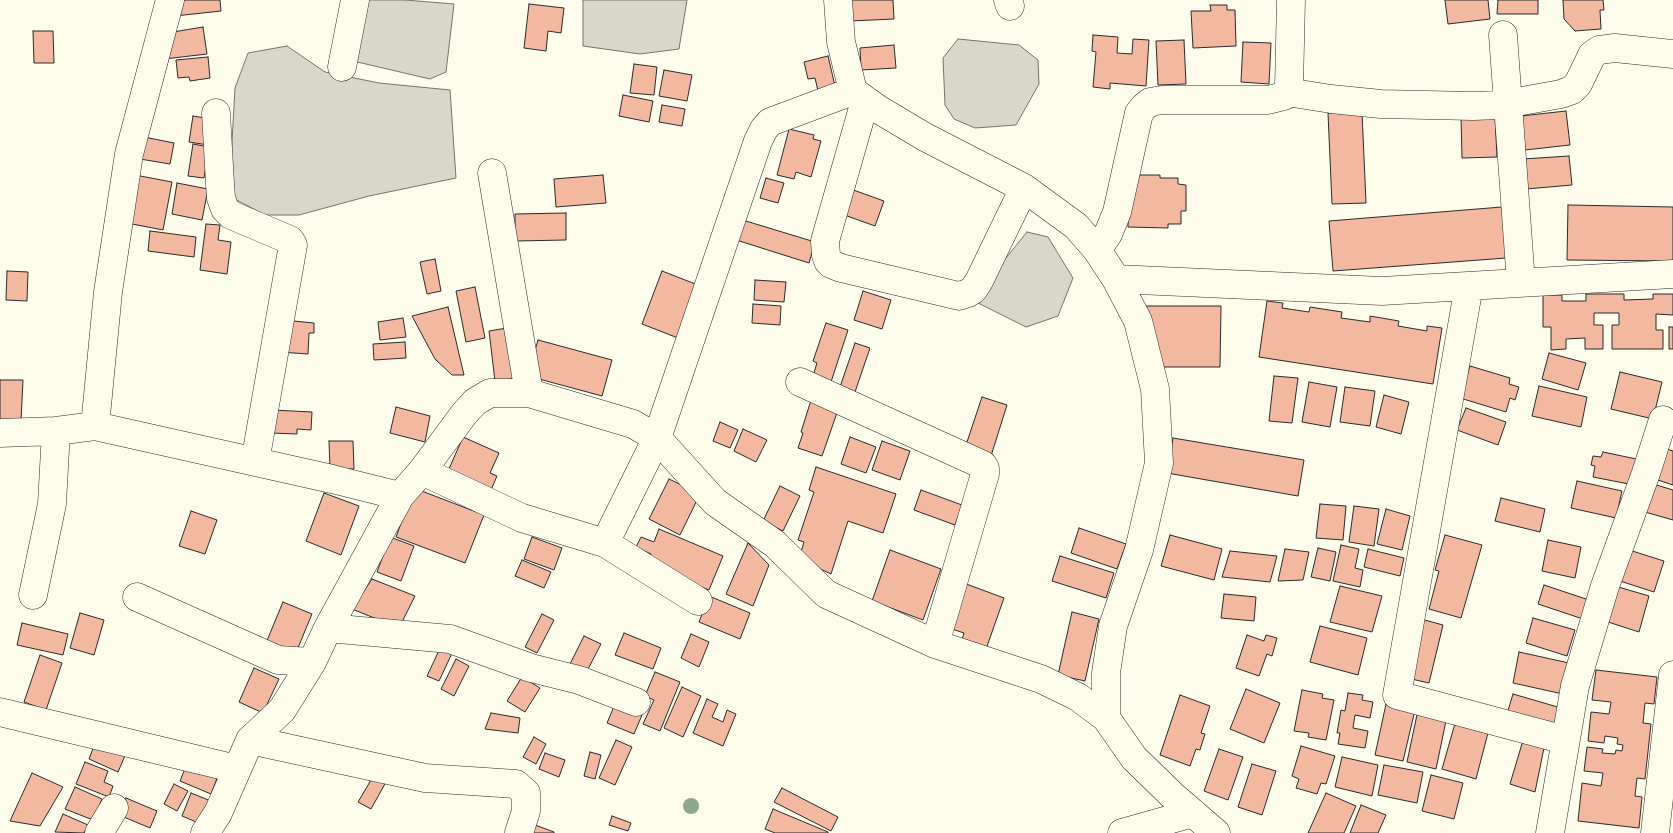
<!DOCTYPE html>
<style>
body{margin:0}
canvas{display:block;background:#fdfbea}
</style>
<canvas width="1673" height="833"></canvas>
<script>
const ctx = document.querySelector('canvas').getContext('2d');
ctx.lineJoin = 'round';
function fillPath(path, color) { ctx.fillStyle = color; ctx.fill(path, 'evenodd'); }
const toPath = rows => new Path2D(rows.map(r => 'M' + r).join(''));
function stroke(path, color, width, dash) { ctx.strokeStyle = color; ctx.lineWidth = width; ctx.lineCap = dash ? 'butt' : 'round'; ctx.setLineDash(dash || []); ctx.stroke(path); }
const water = toPath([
 [364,0,405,0,454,4,446,72,430,79,353,61,364,0],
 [583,0,687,0,679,49,640,54,583,46,583,0],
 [958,39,1019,45,1038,60,1039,84,1016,125,975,128,954,119,945,105,943,58,958,39],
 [287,46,325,72,379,83,450,90,456,178,369,196,299,215,265,215,229,196,235,88,248,53,287,46],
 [1027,232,1048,237,1073,278,1058,316,1026,327,972,300,1027,232]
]);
const building = toPath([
 [173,0,220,0,221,11,175,16,173,0],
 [849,0,893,0,894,19,850,21,849,0],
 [1445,0,1488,0,1490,19,1448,24,1445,0],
 [1498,0,1538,0,1538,14,1497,14,1498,0],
 [1563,0,1603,0,1604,10,1600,10,1601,29,1575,31,1564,19,1563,0],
 [529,4,564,8,561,33,548,31,546,51,524,48,529,4],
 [1210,5,1227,5,1227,10,1235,10,1236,46,1193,48,1191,11,1211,11,1210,5],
 [203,27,207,54,164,59,167,33,203,27],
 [33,31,53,31,54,63,34,63,33,31],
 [1093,35,1118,37,1117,53,1132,54,1133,39,1149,40,1146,86,1110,83,1110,89,1093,87,1096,52,1092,51,1093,35],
 [1184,40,1186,84,1158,85,1156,41,1184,40],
 [1243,42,1271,43,1269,84,1241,82,1243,42],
 [894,45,896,68,861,70,860,48,894,45],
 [828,56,835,86,818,91,815,78,808,79,804,62,828,56],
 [208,57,210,78,190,81,189,77,178,78,176,60,208,57],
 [634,64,657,67,654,95,630,93,634,64],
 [664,70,692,75,687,101,659,96,664,70],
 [623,95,653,101,649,122,619,116,623,95],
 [662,105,685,109,682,126,659,122,662,105],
 [1566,111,1570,145,1525,150,1521,116,1566,111],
 [1362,112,1366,203,1332,204,1328,113,1362,112],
 [193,116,212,119,208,145,189,142,193,116],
 [1495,116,1497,157,1462,158,1461,117,1495,116],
 [789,129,814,135,813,139,821,141,811,177,796,172,794,179,777,175,789,129],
 [144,137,174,143,170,164,140,159,144,137],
 [193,144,209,147,204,178,188,176,193,144],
 [1569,156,1572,185,1526,189,1523,159,1569,156],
 [135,175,172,182,163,230,127,223,135,175],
 [603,175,606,203,556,207,554,179,603,175],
 [1129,175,1160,175,1160,178,1178,178,1178,184,1186,185,1186,211,1181,211,1181,224,1168,224,1168,228,1128,227,1129,175],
 [766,178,784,183,778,203,760,198,766,178],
 [177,183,208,189,202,220,172,214,177,183],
 [845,187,884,201,875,226,836,212,845,187],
 [1568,205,1673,207,1673,261,1567,260,1568,205],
 [1502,207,1506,258,1333,271,1329,221,1502,207],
 [566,213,566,240,515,241,515,214,566,213],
 [736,218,815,242,809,263,730,238,736,218],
 [206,224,220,225,218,240,231,242,227,274,200,270,206,224],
 [150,231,196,237,194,257,148,251,150,231],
 [435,259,441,291,427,294,420,262,435,259],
 [7,271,28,272,27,301,6,300,7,271],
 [662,271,698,285,678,338,642,324,662,271],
 [755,280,786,282,784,302,754,300,755,280],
 [475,287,485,338,466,342,456,291,475,287],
 [863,291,891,300,882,329,854,320,863,291],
 [1586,294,1624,294,1624,300,1653,299,1653,294,1673,294,1673,315,1656,314,1656,330,1663,330,1663,349,1612,349,1612,325,1619,325,1619,313,1594,313,1594,325,1603,325,1603,349,1585,349,1585,338,1566,339,1566,349,1551,350,1551,327,1543,327,1543,295,1562,295,1562,301,1586,301,1586,294],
 [1267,301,1283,303,1282,308,1309,312,1310,307,1342,312,1341,318,1370,322,1370,316,1399,321,1398,326,1427,331,1427,326,1442,328,1433,384,1259,357,1267,301],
 [753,304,781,306,780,325,752,323,753,304],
 [1141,306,1221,306,1220,367,1158,367,1141,306],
 [448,307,464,375,452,375,435,359,412,316,448,307],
 [403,318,406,337,380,340,378,322,403,318],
 [283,320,314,323,314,333,309,333,308,354,280,352,283,320],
 [826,323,848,330,830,385,812,379,817,363,813,361,826,323],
 [513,327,519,378,495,381,489,331,513,327],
 [1669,327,1673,327,1673,349,1669,349,1669,327],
 [538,340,612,360,602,396,528,376,538,340],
 [405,342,406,358,374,360,373,344,405,342],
 [855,343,870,348,855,392,840,387,855,343],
 [1549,353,1586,363,1578,390,1542,379,1549,353],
 [1470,366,1510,378,1509,384,1519,387,1515,400,1510,398,1506,412,1460,398,1470,366],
 [1620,372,1662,382,1653,419,1611,409,1620,372],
 [1274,376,1298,378,1292,423,1269,421,1274,376],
 [0,380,23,380,21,421,0,420,0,380],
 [1309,382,1337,387,1330,427,1302,422,1309,382],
 [1539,386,1587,397,1581,427,1532,416,1539,386],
 [1345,387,1375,391,1370,426,1340,422,1345,387],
 [1384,395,1409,402,1401,434,1376,427,1384,395],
 [812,397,839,407,822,456,798,448,803,433,801,432,812,397],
 [982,397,1007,405,991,456,965,448,982,397],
 [396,407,430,416,425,442,390,433,396,407],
 [1466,408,1506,422,1498,445,1457,430,1466,408],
 [272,410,312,412,311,430,297,429,297,434,271,433,272,410],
 [720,422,738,430,730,448,713,441,720,422],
 [743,429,767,440,756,462,734,451,743,429],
 [463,437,499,453,490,473,497,476,488,497,445,478,463,437],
 [850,437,876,447,866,473,841,464,850,437],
 [1173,438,1304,460,1298,496,1167,473,1173,438],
 [329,441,353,441,354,469,330,469,329,441],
 [882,441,910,451,900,480,872,470,882,441],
 [1664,448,1673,451,1673,485,1655,479,1664,448],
 [1603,452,1641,460,1638,472,1632,471,1629,484,1593,477,1595,466,1591,465,1593,456,1601,457,1603,452],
 [816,467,896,494,883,533,848,521,831,574,799,559,804,542,798,540,814,492,809,490,816,467],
 [669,479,700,494,680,535,649,519,669,479],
 [1577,481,1622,491,1616,518,1571,508,1577,481],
 [1653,484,1673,490,1673,520,1645,512,1653,484],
 [780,486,800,496,783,531,763,521,780,486],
 [414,488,484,515,465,563,396,537,414,488],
 [921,490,962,505,955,525,914,510,921,490],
 [324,493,359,506,341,555,306,541,324,493],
 [1501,498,1545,509,1540,532,1495,521,1501,498],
 [1320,504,1346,506,1343,540,1316,538,1320,504],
 [1354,506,1379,509,1374,546,1349,542,1354,506],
 [1386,509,1410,516,1402,550,1377,544,1386,509],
 [191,511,217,520,205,554,179,546,191,511],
 [1079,528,1126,544,1117,569,1071,553,1079,528],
 [659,529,723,556,709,590,646,564,651,554,636,547,641,537,654,542,659,529],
 [1170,535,1222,549,1214,580,1161,566,1170,535],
 [1445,535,1482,545,1461,618,1429,609,1439,571,1435,570,1445,535],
 [390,537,414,546,401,581,377,572,390,537],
 [532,537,562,548,554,570,524,559,532,537],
 [1548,540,1581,547,1575,578,1542,571,1548,540],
 [748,543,769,565,753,606,726,594,748,543],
 [1341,545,1359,549,1355,568,1363,570,1360,587,1333,581,1341,545],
 [1318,548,1336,552,1330,581,1311,577,1318,548],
 [1285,549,1309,552,1303,580,1278,581,1285,549],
 [1368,549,1404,558,1400,576,1364,567,1368,549],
 [890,550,941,569,923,620,872,601,890,550],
 [1629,550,1664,561,1654,592,1620,581,1629,550],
 [1230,551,1277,556,1270,582,1222,577,1230,551],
 [1060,556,1114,573,1106,598,1052,581,1060,556],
 [522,560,551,572,544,588,515,576,522,560],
 [372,579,415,596,399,628,352,609,372,579],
 [961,582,1004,598,985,652,961,643,964,633,946,627,961,582],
 [1544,585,1589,600,1583,619,1538,604,1544,585],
 [1340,586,1382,596,1372,632,1330,622,1340,586],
 [1615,586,1649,596,1639,632,1605,621,1615,586],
 [1224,594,1256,597,1254,621,1221,618,1224,594],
 [709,596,750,613,740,639,699,622,709,596],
 [283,602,312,614,295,655,266,643,283,602],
 [1072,612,1099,619,1085,681,1058,675,1072,612],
 [80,613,104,620,94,655,70,648,80,613],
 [542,614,554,620,537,653,525,647,542,614],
 [1533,618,1575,630,1567,656,1526,643,1533,618],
 [1421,619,1443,625,1429,683,1407,678,1421,619],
 [22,623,68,634,63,655,17,645,22,623],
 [1320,626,1367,638,1358,675,1310,662,1320,626],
 [624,633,661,648,653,669,615,655,624,633],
 [691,634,709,642,699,667,681,658,691,634],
 [1247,635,1264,641,1266,635,1277,638,1272,656,1267,654,1259,676,1236,668,1247,635],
 [584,636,601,644,586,673,570,664,584,636],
 [442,644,454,649,439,681,427,676,442,644],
 [1519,652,1569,663,1563,694,1513,683,1519,652],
 [40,655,62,663,46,710,24,702,40,655],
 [456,659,469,666,454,696,441,689,456,659],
 [254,668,279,679,263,713,239,702,254,668],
 [1596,670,1657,677,1654,704,1645,703,1643,723,1651,724,1645,779,1637,778,1635,796,1642,797,1639,828,1578,821,1582,783,1601,786,1603,773,1584,771,1587,747,1603,749,1602,753,1615,754,1616,750,1622,751,1623,745,1617,744,1618,738,1605,736,1604,743,1588,741,1591,712,1609,714,1611,702,1592,700,1596,670],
 [655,672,680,682,660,731,643,724,654,700,645,696,655,672],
 [522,677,540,688,525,712,507,701,522,677],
 [682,687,701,696,683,737,664,728,682,687],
 [1246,689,1280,703,1264,743,1230,729,1246,689],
 [1302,690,1323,694,1322,698,1334,700,1326,740,1308,737,1309,733,1294,731,1302,690],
 [1348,693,1363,695,1362,700,1373,702,1370,718,1355,715,1353,728,1368,731,1365,748,1338,744,1340,733,1337,733,1341,710,1345,711,1348,693],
 [1513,694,1561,708,1555,728,1507,714,1513,694],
 [1180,695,1210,706,1201,733,1205,734,1200,750,1196,749,1190,766,1160,755,1180,695],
 [707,699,718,704,712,717,723,722,727,710,736,714,723,746,693,733,707,699],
 [615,704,642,715,634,734,607,723,615,704],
 [1386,704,1415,710,1403,761,1375,755,1386,704],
 [1418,710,1447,716,1436,769,1407,762,1418,710],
 [491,713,520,718,518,733,485,729,491,713],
 [1456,720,1489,729,1476,779,1442,769,1456,720],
 [534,737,546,744,536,764,523,757,534,737],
 [1524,737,1544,748,1535,792,1510,784,1524,737],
 [97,738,127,751,118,772,89,759,97,738],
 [616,740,632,747,615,785,599,778,616,740],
 [1301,746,1335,756,1326,784,1321,783,1317,794,1296,788,1299,779,1292,776,1301,746],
 [1219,749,1243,757,1228,800,1204,791,1219,749],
 [590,752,601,755,595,779,584,776,590,752],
 [545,753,565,760,559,777,539,769,545,753],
 [1342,757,1378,765,1372,796,1335,787,1342,757],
 [188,761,219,773,211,794,180,781,188,761],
 [85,762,108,771,104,782,113,786,109,797,76,784,85,762],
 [1252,764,1276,771,1262,815,1238,807,1252,764],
 [1384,765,1423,772,1417,803,1378,795,1384,765],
 [32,773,63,787,40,826,10,821,32,773],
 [374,775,386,782,371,809,358,802,374,775],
 [1431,775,1463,783,1454,819,1422,811,1431,775],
 [174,784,188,791,177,811,164,804,174,784],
 [75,787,102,799,93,820,65,809,75,787],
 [782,788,838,817,831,831,774,802,782,788],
 [191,793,211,801,201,824,182,816,191,793],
 [1326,793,1356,806,1344,833,1308,833,1326,793],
 [126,798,157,811,150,828,119,815,126,798],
 [1361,805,1386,815,1378,833,1350,833,1361,805],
 [773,809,828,832,828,833,775,833,765,829,773,809],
 [63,814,88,825,84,833,55,832,63,814],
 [612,816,631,823,628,831,609,825,612,816],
 [527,822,554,832,554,833,523,833,527,822]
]);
const minor = toPath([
 [838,0,841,42,853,91,878,109,925,137,1024,188,1076,226,1097,250,1116,279,1138,321,1155,389,1159,463,1139,550,1113,626,1106,673,1106,718],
 [1008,0,1010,6],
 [1503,35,1521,283],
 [342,67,355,0],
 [1287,92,1331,99,1381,104,1473,106,1500,105,1561,94,1572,90,1578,84,1592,55,1599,50,1615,48,1673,54],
 [865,101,825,241,826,255,828,261,831,264,841,268,959,296,968,293,973,290,979,281,1024,188],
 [216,113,220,184,221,198,225,209,231,215,290,240,293,245,255,462],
 [492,173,529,393],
 [1097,250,1108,234,1117,212,1139,113,1144,107,1150,102,1162,100,1268,100,1284,96,1289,87,1291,0],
 [1116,279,1382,291,1673,274],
 [1469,286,1397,695,1565,740],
 [800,382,983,465,985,468,985,474,935,644],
 [95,426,108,292,129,154,170,0],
 [0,433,56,431,95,426,332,479,400,496],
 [422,471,522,518,605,543,698,601],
 [605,543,657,438,758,141,764,129,770,122,853,91],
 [33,595,52,504,56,431],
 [137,597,278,660,312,662],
 [328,628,450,639,531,668,579,680,636,702],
 [0,712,237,769],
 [250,740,425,778,516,784,526,793,526,811,519,833],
 [99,833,114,808],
 [205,833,218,813,250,740,282,710,312,662,328,628,400,496,422,471,464,414,475,402,490,393,529,393,633,424,657,438,715,502,775,544,826,594,935,644,1041,679,1078,697,1106,718,1134,758,1172,795,1216,833],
 [1122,833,1193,813],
 [1550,833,1575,686,1605,586,1646,473,1663,420],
 [1655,833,1673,675]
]);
const trees = [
 [691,806]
];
fillPath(water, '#d8d7c9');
stroke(water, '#74746e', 1);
fillPath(building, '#f2b8a0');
stroke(building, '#2b2b2b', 1);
stroke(minor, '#2b2b2b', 29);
stroke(minor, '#fdfbea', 28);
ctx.fillStyle = '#8ea78a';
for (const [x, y] of trees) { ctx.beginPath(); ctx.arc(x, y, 8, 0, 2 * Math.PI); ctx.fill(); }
</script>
